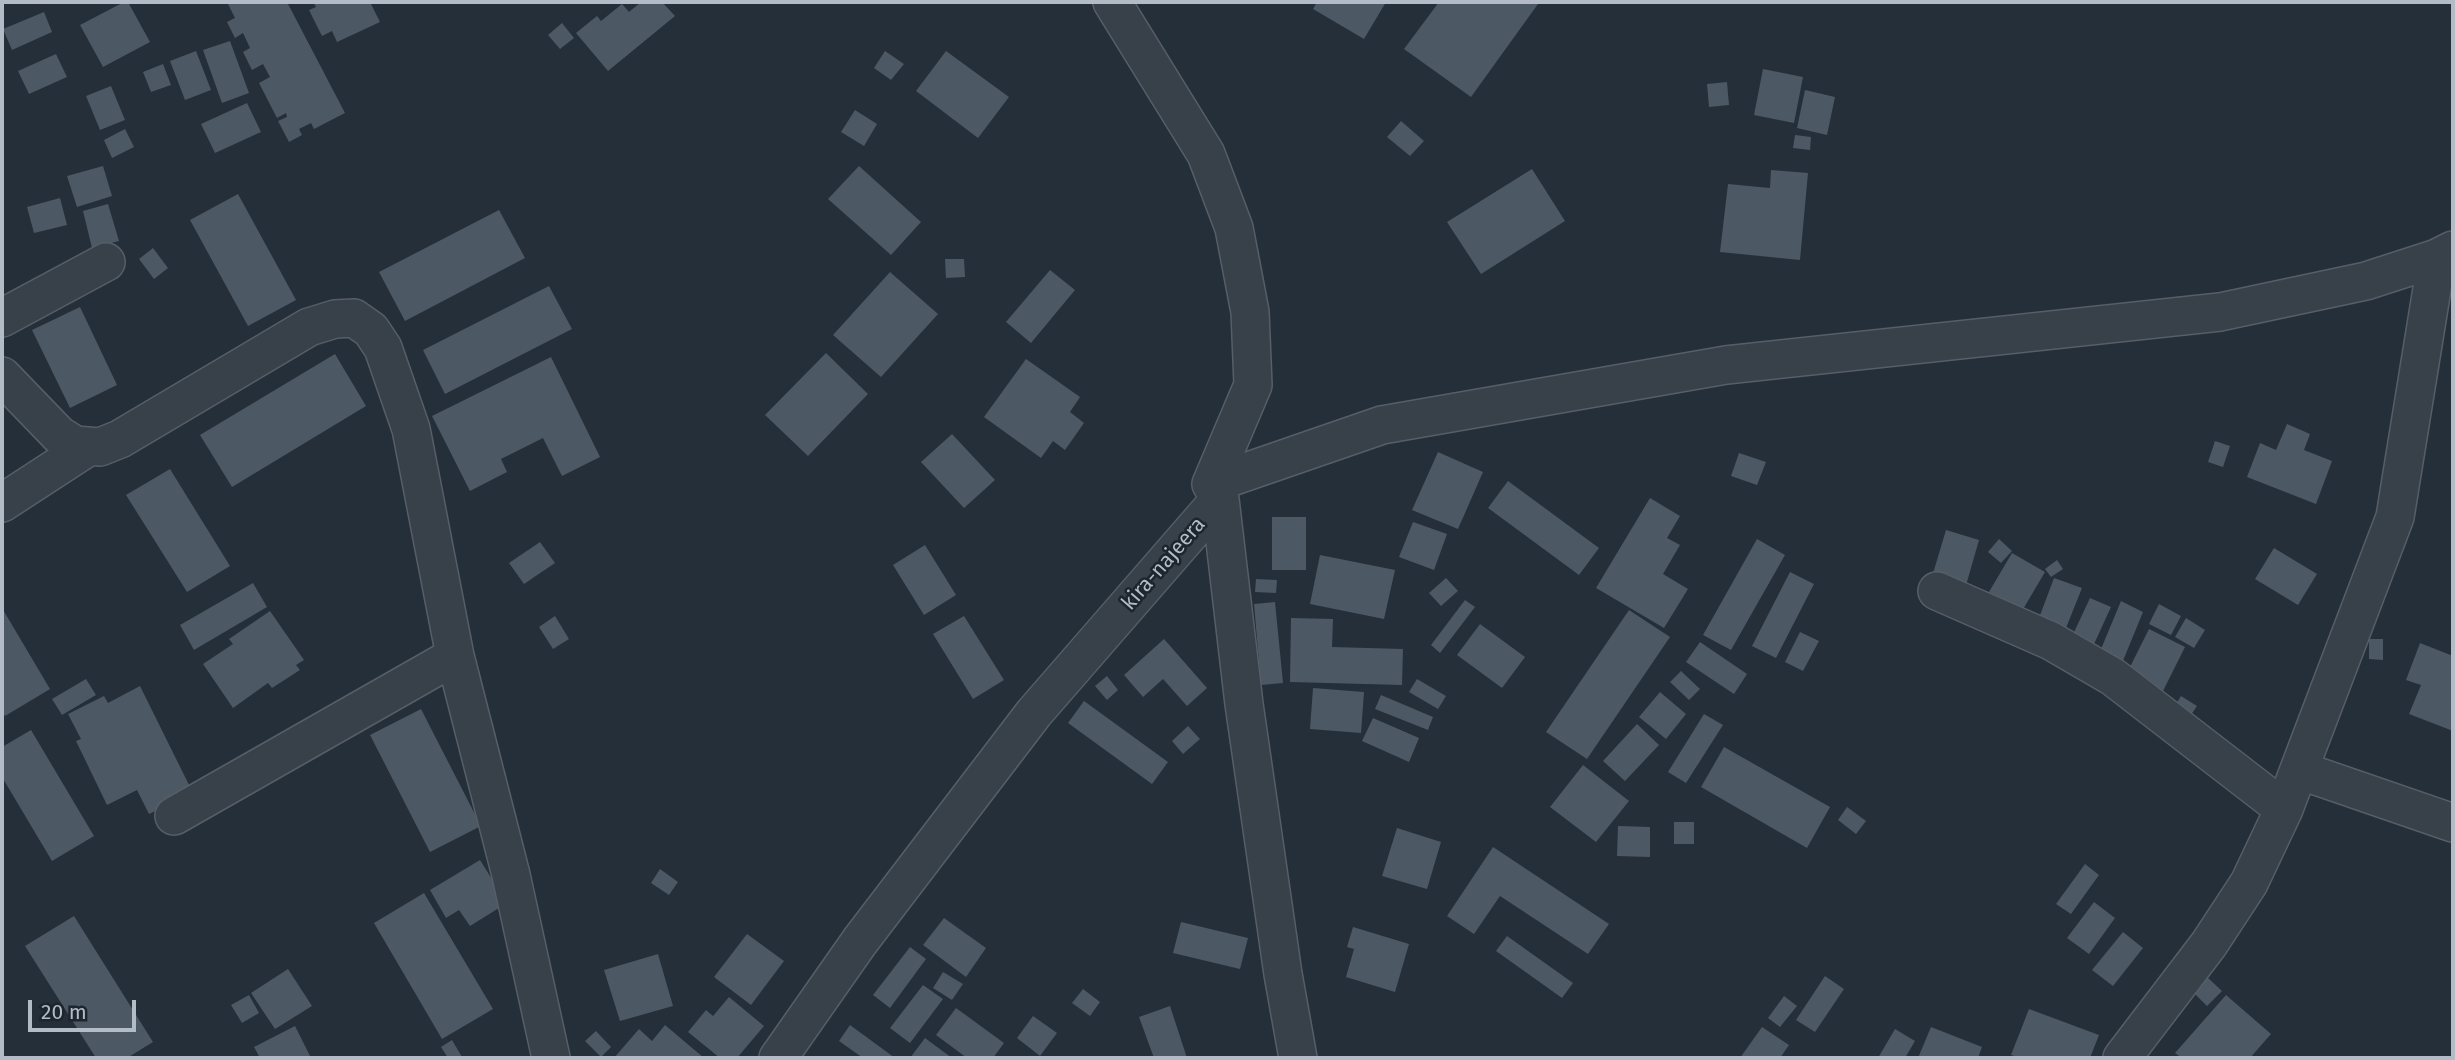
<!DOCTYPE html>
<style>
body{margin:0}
#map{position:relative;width:2455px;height:1060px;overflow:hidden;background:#242f3a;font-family:"Fira Sans",sans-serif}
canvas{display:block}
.frame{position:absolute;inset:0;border:4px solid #b3bbc6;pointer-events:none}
.scale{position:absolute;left:28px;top:1000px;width:108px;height:32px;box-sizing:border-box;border:4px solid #b3bbc6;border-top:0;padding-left:9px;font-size:21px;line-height:24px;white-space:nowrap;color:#b3bbc6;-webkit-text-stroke:5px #1d252f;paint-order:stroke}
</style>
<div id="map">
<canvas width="2455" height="1060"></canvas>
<div class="frame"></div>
<div class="scale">20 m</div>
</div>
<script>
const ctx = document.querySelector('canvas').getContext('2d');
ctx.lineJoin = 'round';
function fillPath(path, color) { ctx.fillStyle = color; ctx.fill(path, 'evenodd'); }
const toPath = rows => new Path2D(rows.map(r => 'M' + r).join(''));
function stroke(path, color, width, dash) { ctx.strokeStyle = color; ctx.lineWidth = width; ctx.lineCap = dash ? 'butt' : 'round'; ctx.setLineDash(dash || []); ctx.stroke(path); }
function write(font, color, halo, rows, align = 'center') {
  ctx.font = font + ' "Fira Sans",sans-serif'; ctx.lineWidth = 5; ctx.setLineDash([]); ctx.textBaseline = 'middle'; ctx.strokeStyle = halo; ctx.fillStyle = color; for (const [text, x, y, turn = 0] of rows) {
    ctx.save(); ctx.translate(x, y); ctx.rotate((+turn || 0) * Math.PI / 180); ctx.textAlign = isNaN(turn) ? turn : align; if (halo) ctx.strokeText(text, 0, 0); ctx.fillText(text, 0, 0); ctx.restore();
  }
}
const building = toPath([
 [124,2,128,2,150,42,103,67,80,25],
 [227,2,287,2,345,113,314,129,311,123,299,129,302,135,289,142,278,121,287,117,286,113,277,118,259,83,270,77,263,64,252,70,243,52,250,48,243,33,235,38,227,22,235,18],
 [313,2,370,2,380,22,337,42,332,31,322,36,309,10,316,7],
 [641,2,662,2,675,16,608,71,576,33,597,16,601,21,622,4,629,12],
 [1317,2,1386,2,1364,39,1313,9],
 [1439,2,1534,2,1538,4,1471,97,1404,49],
 [44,12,52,32,12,50,3,29],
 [562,23,574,38,560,49,548,35],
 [230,41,249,93,222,103,203,50],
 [196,51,211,90,185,100,170,61],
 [885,51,904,64,891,80,874,68],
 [946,51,1009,97,978,138,916,91],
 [56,54,67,77,29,94,18,71],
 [163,64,171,85,151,92,143,72],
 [1763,69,1803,77,1794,123,1754,115],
 [1727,82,1729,105,1709,107,1707,84],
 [111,86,125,120,100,130,86,96],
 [1805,90,1835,97,1827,135,1797,128],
 [247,103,261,132,215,153,201,124],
 [855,110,877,124,864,146,841,132],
 [1401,121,1424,141,1410,156,1387,137],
 [125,129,134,147,112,158,104,140],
 [1795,135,1811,137,1810,150,1793,148],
 [103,166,112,196,77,207,67,176],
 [859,166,921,222,891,255,828,199],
 [1532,169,1565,221,1481,274,1447,222],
 [1771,170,1808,173,1800,260,1720,252,1728,184,1770,188],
 [238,194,296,300,248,326,190,220],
 [60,198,67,225,34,233,27,207],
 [108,204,119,241,92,248,83,211],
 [499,210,525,258,405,321,379,272],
 [153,248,168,268,154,279,139,259],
 [945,259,964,259,965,277,946,278],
 [1050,270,1075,290,1031,343,1006,322],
 [890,272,938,314,881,377,833,335],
 [549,286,572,329,445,394,423,350],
 [80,307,117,385,70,408,32,330],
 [826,353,868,394,808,456,765,415],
 [335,354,366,406,232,487,200,435],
 [551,357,600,457,562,476,543,438,501,459,507,472,470,491,432,416],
 [1026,359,1080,397,1070,412,1084,423,1065,450,1053,441,1041,458,984,417],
 [2287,424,2310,434,2304,450,2332,461,2316,504,2247,477,2260,443,2276,450],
 [952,434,995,480,964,508,921,462],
 [2215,441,2230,446,2223,467,2208,462],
 [1438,452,1483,472,1458,529,1412,510],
 [1739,453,1766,462,1757,485,1731,476],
 [170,469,230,566,187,592,126,495],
 [1508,481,1599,548,1579,575,1488,508],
 [1650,498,1680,516,1667,538,1680,545,1663,574,1688,589,1664,628,1596,588],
 [1272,517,1306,517,1306,570,1272,570],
 [1413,522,1447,534,1434,570,1399,557],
 [1946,530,1979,540,1965,589,1931,580],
 [1757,539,1785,555,1731,650,1703,635],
 [1999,539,2012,551,2001,563,1988,552],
 [540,542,555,563,524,584,509,563],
 [925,545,956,595,924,615,893,565],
 [2274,548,2317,574,2298,605,2255,579],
 [2012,553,2045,572,2019,616,1986,597],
 [1320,555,1395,570,1384,619,1310,604],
 [2057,560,2063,569,2051,577,2045,569],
 [1790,572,1814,584,1776,658,1752,646],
 [1446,578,1458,591,1441,606,1429,593],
 [2054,578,2082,588,2066,628,2039,618],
 [1256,579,1277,580,1276,593,1255,592],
 [253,583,267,607,194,650,180,625],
 [2090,598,2111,607,2089,655,2068,645],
 [1465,600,1475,607,1440,653,1431,645],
 [2121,601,2143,612,2118,673,2096,661],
 [1275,602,1283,683,1261,685,1254,604],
 [2159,604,2181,616,2171,635,2149,624],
 [2,608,50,689,5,716,2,711],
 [1629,610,1670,637,1587,759,1546,732],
 [270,611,304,660,296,665,300,670,272,688,268,683,233,708,203,664,233,644,229,639],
 [555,616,569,639,553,649,539,627],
 [964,616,1004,680,973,699,933,634],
 [1291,618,1333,619,1332,647,1403,649,1402,685,1290,682],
 [2186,618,2205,630,2194,648,2175,637],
 [1480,624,1525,657,1502,688,1457,655],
 [2149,629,2185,647,2163,691,2127,673],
 [1800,632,1819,641,1803,671,1785,662],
 [1164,639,1207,688,1187,706,1163,679,1143,697,1124,675],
 [2369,639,2383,639,2383,660,2369,659],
 [1700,642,1747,674,1734,694,1686,662],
 [2420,643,2453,656,2453,731,2409,714,2421,685,2406,680],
 [1681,671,1700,689,1689,700,1670,682],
 [1107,676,1118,690,1107,700,1095,686],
 [86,679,96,695,62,715,52,699],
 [1417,679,1446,696,1438,709,1409,692],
 [140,686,193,793,149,814,137,790,107,805,76,741,81,739,68,714,104,696,108,703],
 [1313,688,1364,692,1361,733,1310,729],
 [1660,692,1686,714,1666,739,1639,717],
 [1381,695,1433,717,1428,730,1375,709],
 [2181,696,2197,706,2187,721,2171,712],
 [1084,701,1168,762,1152,784,1068,723],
 [421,709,481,826,430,852,370,735],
 [1704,714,1723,725,1686,783,1668,772],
 [1373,718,1419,738,1409,762,1362,741],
 [1637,724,1659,745,1625,781,1603,761],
 [1188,726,1200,739,1183,754,1172,741],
 [31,730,94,836,52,861,2,777,2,747],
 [1724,747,1830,807,1807,848,1701,787],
 [1583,765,1629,801,1596,842,1550,807],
 [1847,807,1866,821,1856,834,1838,820],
 [1674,822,1694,822,1694,844,1674,844],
 [1618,826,1650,827,1650,857,1617,856],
 [1397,828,1441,842,1427,889,1382,876],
 [1493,847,1609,924,1588,954,1500,896,1474,934,1447,916],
 [480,860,507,903,470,926,459,910,446,918,430,890],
 [2085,864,2099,875,2071,914,2056,904],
 [660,869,678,882,669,895,651,883],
 [424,893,493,1009,442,1039,374,923],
 [2094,902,2115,918,2089,954,2067,938],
 [74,916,153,1042,127,1058,96,1058,25,946],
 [944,918,986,948,966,977,923,945],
 [1181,922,1248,938,1240,969,1173,953],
 [1353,927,1409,944,1395,992,1346,977,1354,949,1347,947],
 [2123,932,2143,948,2113,986,2092,970],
 [747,934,784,961,751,1005,714,977],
 [1507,936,1573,983,1562,998,1496,951],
 [910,947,926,959,890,1008,873,995],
 [658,954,673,1006,620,1021,604,970],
 [288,969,312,1006,275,1029,251,993],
 [943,972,963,984,952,1000,933,988],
 [1825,976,1844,989,1815,1032,1796,1020],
 [2206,976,2222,991,2207,1006,2192,991],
 [923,985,943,999,910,1043,890,1028],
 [1083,989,1100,1002,1090,1016,1072,1003],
 [249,995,259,1013,242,1023,231,1005],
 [2226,995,2271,1034,2250,1058,2182,1058,2175,1053],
 [1784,996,1797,1006,1780,1027,1768,1018],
 [729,997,764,1026,737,1058,720,1058,688,1032,706,1010,713,1016],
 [1170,1006,1187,1058,1154,1058,1139,1017],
 [956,1008,1004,1043,993,1058,967,1058,936,1035],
 [2029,1009,2099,1035,2090,1058,2021,1058,2011,1055],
 [1033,1016,1057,1033,1040,1056,1017,1038],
 [665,1025,704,1058,614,1058,639,1029,652,1041],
 [850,1025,895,1058,863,1058,839,1041],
 [295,1026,311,1058,260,1058,254,1047],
 [1762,1027,1789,1045,1780,1058,1740,1058],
 [1931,1027,1982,1047,1978,1058,1918,1058],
 [1895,1029,1915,1041,1905,1058,1878,1058],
 [596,1031,611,1047,601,1057,585,1041],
 [925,1038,952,1058,910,1058],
 [452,1040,462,1057,461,1058,448,1058,441,1047]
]);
const minor = toPath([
 [2,318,106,262],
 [2,376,59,435,75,445,100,447,120,439,309,327,335,319,354,318,371,330,383,348,411,429,455,656,511,875,551,1058],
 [1211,484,1382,425,1726,365,2220,312,2366,281,2437,258,2453,250],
 [1220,499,1244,704,1283,974,1298,1058],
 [2,503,88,447],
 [1937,591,2051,641,2113,677,2284,809],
 [2299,770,2453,823],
 [174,816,455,656],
 [778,1058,860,941,1034,713,1220,499,1211,484,1253,385,1250,312,1234,228,1206,154,1112,2],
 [2122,1058,2209,944,2249,883,2284,809,2395,517,2437,258]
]);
const streetNames = [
 ["kira-najeera",1164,564,-49]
];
fillPath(building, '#4d5865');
stroke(minor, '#565e68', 40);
stroke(minor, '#38404a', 37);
write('21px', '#b3bbc6', '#1d252f', streetNames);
</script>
